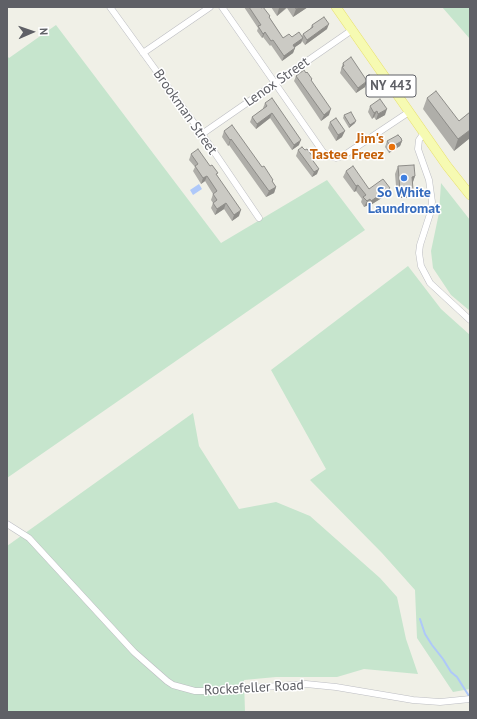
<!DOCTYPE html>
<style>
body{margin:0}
#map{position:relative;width:477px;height:719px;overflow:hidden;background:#f0f0e7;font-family:"PT Sans",sans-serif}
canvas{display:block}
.frame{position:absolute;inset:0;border:8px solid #5f6066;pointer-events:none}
.north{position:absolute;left:12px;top:12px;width:40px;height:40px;-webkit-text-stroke:3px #fff;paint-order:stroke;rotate:88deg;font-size:11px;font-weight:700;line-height:16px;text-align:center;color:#5f6066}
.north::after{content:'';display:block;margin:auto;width:14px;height:18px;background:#5f6066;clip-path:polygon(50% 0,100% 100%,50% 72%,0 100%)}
</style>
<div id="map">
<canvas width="477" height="719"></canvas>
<div class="frame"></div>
<div class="north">N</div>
</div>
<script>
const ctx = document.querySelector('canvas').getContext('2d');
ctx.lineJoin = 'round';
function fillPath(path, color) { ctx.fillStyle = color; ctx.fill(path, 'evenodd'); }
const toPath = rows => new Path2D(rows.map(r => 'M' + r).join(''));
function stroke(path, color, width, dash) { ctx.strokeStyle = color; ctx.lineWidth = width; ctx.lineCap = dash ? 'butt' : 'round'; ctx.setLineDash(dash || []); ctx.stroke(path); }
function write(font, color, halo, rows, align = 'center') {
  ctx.font = font + ' "PT Sans",sans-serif'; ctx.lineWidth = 3; ctx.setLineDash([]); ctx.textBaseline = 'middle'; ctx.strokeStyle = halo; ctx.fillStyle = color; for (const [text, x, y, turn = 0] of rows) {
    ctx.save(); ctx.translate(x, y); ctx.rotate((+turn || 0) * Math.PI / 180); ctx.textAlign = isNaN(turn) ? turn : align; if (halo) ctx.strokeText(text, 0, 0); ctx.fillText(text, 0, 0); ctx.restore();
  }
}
const green = toPath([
 [442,7,470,7,470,39],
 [56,25,221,243,327,180,365,230,7,478,7,56,9,58],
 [441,183,470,220,470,311,451,295,433,268,431,251,439,213],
 [408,266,441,309,470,335,470,689,453,692,417,638,415,590,382,553,310,480,326,469,271,370],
 [193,413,199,446,239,509,276,502,310,516,380,578,397,597,406,639,418,674,364,669,337,677,276,677,244,680,245,712,7,712,7,546]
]);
const water = toPath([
 [199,184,202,189,193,195,190,190]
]);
const stream = toPath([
 [420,619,425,634,432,645,443,659,451,672,457,677,469,696]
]);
const street = toPath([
 [110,7,202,134,259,218],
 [222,7,323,152,329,156,336,158,343,156,409,112],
 [143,53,210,7],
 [424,133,419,140,418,149,429,180,432,202,430,214,420,245,419,253,421,266,430,283,470,320],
 [202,134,352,30],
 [7,524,29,538,134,652,167,681,173,685,195,691,207,691,306,684,336,687,413,700,440,702,470,699]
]);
const primary = toPath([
 [336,7,447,166,470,195]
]);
const wall = toPath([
 [244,7,260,7,270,18,283,38,302,36,303,34,310,29,312,25,327,29,305,45,302,41,301,43,295,47,295,48,293,53,282,61,271,45,270,46,263,37,262,38,257,31,258,28],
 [271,7,308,7,293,17,287,8,277,16],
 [343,63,365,87,356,93,340,73,341,70,341,69],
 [306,73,312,79,311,81,329,115,321,121,294,81,296,76],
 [427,98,459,121,470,112,470,138,454,151,423,109],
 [265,103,299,145,292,150,270,118,256,129,250,122,252,117,263,109,263,108],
 [370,106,385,115,376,120,374,117,372,119,368,112],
 [344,115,355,123,349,128,343,118],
 [330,122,342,137,336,141,328,128],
 [224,131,262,167,276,187,274,193,266,197,229,145,228,146,222,137],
 [387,141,402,141,400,146,389,153,385,147],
 [298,150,312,160,317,174,312,177,296,156],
 [191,154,217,175,239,216,232,221,224,209,215,215,211,208,213,203,211,200,213,194,205,181,201,184,193,171,195,167,189,160],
 [398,166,415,176,412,184,413,189,410,198,397,198,395,174],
 [346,171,369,189,390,188,388,194,369,206,368,205,364,207,361,202,362,199,356,191,354,192,343,177]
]);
const shadedWall = toPath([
 [280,7,287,7,277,16,279,8],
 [300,7,308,7,293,17,296,9],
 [329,24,327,29,305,45,307,40],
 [265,32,263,37,262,38,263,34],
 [303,38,301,43,291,50,293,45],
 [295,48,293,53,282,61,284,56],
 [367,81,365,87,356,93,358,88],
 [331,109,329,115,321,121,324,115],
 [387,109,385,115,376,120,378,114],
 [377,111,374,117,372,119,374,113],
 [272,113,270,118,256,129,257,124],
 [356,121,355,123,349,128,350,125],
 [470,130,470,138,454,151,458,139],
 [345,131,342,137,336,141,338,135],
 [231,139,229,145,228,146,230,140],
 [301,140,299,145,292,150,294,145],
 [402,141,400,146,389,153,391,147],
 [319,169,317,174,312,177,314,172],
 [207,176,205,181,201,184,203,178],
 [415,176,412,185,412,177],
 [358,185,356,191,354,192,356,186],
 [276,187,274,193,266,197,269,191],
 [390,188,388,194,369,206,371,201],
 [413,189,410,198,397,198,400,190],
 [370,199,368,205,364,207,367,201],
 [226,203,224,209,215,215,217,209],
 [241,210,239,216,232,221,234,215]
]);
const building = toPath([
 [249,7,260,7,261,8,263,7,270,16,269,17,283,38,289,34,292,37,299,32,303,38,293,45,295,48,284,56,273,40,271,41,265,32,263,34,258,26,261,25,249,7],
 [295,7,300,7,296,9,295,7],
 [324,17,329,24,307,40,303,34,313,27,312,25,324,17],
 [351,57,367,81,358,88,342,67,344,66,343,63,351,57],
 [304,70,306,73,307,72,312,79,311,80,331,109,324,115,296,76,304,70],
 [436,91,459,121,470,112,470,130,458,139,427,98,436,91],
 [272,98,301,140,294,145,272,113,257,124,252,117,267,106,265,103,272,98],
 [380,99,387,109,378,114,377,111,374,113,370,106,380,99],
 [351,112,356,121,350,125,344,115,351,112],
 [336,118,345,131,338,135,330,122,336,118],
 [232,125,262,167,264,166,273,180,272,181,276,187,269,191,231,139,230,140,224,131,232,125],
 [398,135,401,138,402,141,391,147,387,141,398,135],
 [302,147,305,150,307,149,313,157,311,158,319,169,314,172,298,150,302,147],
 [198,149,210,166,212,165,218,173,216,174,241,210,234,215,226,203,217,209,213,203,217,200,213,194,217,191,207,176,203,178,195,166,198,164,191,154,198,149],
 [414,165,415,176,412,177,413,189,400,190,398,166,414,165],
 [353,166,369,189,383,179,390,188,371,201,370,199,367,201,363,197,366,195,358,185,356,186,346,171,353,166]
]);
const markers = [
 [392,147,4,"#e8710a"],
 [404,178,4,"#3f7fe0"]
];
const shields = [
 [391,86,50]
];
const shieldNames = [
 ["NY 443",391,86]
];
const streetNames = [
 ["Lenox Street",277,82,-35],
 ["Brookman Street",185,112,55],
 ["Rockefeller Road",254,688,-3]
];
const foodNames = [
 ["Jim's",384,139],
 ["Tastee Freez",384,155]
];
const shopNames = [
 ["So White",404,193],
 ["Laundromat",404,209]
];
fillPath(green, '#c6e5cd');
fillPath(water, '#aec8f9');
stroke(stream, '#aec8f9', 2);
stroke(street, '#bcbdc2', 7);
stroke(primary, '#e8e068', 10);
stroke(street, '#fff', 6);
stroke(primary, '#f6fab2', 9);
fillPath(wall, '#afaea9');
fillPath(shadedWall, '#8e8d89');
fillPath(building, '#cbcac4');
stroke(building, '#8e8d89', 1);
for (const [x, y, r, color] of markers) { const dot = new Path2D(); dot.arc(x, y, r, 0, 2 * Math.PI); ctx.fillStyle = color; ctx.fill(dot); stroke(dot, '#fff', 1.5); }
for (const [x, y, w] of shields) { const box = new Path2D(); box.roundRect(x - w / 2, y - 11, w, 22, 3); ctx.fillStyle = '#fff'; ctx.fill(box); stroke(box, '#5f6066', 1); }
write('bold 13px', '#5f6066', null, shieldNames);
write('14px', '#5f6066', '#fff', streetNames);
write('bold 14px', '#c56008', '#fff', foodNames, 'right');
write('bold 14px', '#366cbe', '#fff', shopNames);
</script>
